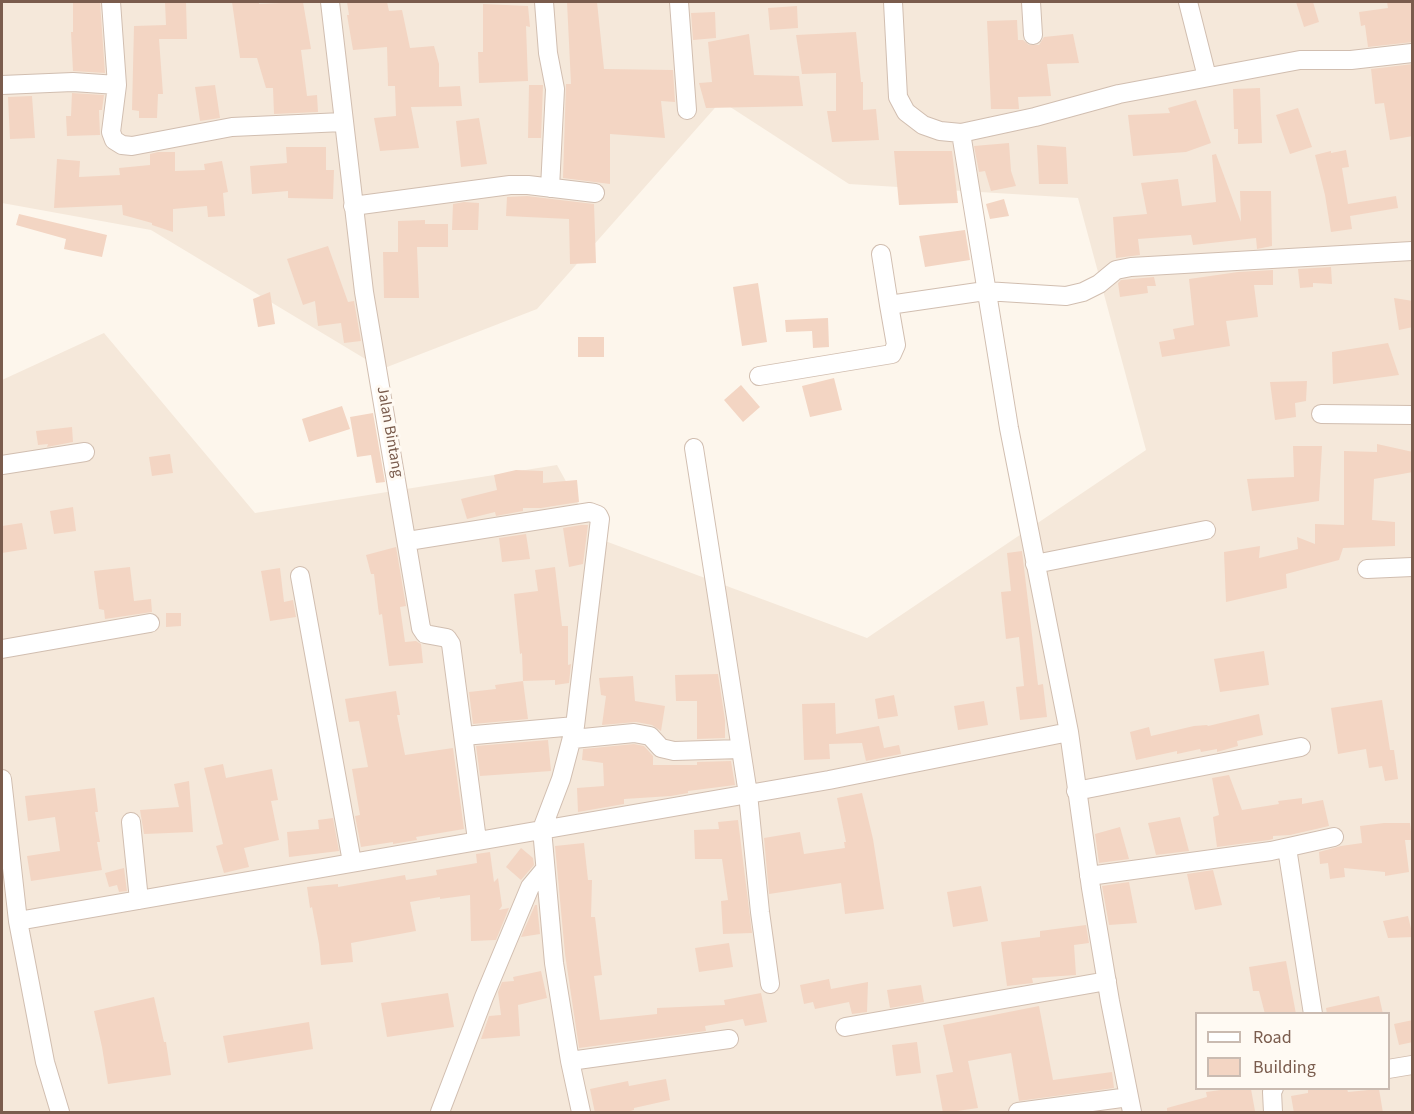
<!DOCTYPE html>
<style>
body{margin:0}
#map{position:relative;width:1414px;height:1114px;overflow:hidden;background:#fdf6ec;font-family:"Source Sans 3",sans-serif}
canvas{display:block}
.frame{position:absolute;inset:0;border:3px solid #7a5c4d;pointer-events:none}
.legend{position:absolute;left:1195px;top:1012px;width:195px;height:78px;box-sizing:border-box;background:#fffaf3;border:2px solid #cabbb1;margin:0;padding:8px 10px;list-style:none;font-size:18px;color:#7a5c4d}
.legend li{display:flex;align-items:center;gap:12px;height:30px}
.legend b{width:30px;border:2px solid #cabbb1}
</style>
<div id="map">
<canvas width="1414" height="1114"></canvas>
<div class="frame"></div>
<ul class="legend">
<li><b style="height:8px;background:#fff"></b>Road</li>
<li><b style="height:16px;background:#f3d5c3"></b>Building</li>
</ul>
</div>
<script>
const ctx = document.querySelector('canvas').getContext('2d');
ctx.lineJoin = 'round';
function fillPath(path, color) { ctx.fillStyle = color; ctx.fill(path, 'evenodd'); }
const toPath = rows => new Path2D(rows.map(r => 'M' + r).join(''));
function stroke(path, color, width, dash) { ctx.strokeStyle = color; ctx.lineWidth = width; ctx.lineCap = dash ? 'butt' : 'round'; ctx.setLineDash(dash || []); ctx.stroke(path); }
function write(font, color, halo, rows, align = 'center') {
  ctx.font = font + ' "Source Sans 3",sans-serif'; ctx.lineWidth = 6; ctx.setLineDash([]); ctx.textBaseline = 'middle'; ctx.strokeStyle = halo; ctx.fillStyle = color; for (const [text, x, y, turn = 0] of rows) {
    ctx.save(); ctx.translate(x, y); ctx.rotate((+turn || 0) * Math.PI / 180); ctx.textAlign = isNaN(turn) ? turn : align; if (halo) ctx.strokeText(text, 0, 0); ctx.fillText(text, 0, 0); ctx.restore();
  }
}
const residential = toPath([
 [2,2,1412,2,1412,1112,2,1112,2,380,104,333,255,513,557,465,597,538,867,638,1146,450,1078,198,849,184,721,101,537,309,382,369,151,230,2,203],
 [1196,1014,1388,1014,1388,1088,1196,1088]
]);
const building = toPath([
 [73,2,100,2,105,73,73,71,71,32,73,32],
 [165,2,186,2,187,39,159,39,163,94,158,94,157,118,139,118,139,111,132,110,134,26,166,25],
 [232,2,259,2,259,4,303,2,311,49,301,50,307,96,317,95,318,112,274,114,273,88,266,88,257,58,240,58],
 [347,2,387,2,389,11,402,10,410,48,434,46,439,64,439,87,460,86,462,106,411,107,419,148,380,151,374,118,396,116,395,86,388,86,387,47,353,50,347,15,349,15],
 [567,2,597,2,604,69,673,70,675,102,661,101,665,138,610,134,610,184,563,178,566,84,571,84],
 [1296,2,1313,2,1319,22,1304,27],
 [1387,2,1413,2,1413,42,1368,47,1365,25,1361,26,1359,12,1388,8],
 [483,4,528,6,530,27,526,26,528,81,479,83,478,52,483,52],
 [797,6,798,28,770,30,768,8],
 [715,12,716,38,693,40,691,13],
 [1017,20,1018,40,1023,40,1029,45,1039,45,1044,37,1073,34,1079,63,1047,64,1051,96,1018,97,1019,109,991,109,987,21],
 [856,32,861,82,863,82,863,110,876,109,879,140,832,142,827,111,836,111,836,73,802,74,796,35],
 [749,34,754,75,799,76,803,106,706,108,699,83,712,82,708,42],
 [1413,64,1413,136,1390,140,1384,103,1375,104,1371,69],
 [215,85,220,118,200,121,195,87],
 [529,85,543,85,541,138,528,138],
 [1260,88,1262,143,1238,144,1238,129,1234,129,1233,89],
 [72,93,104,95,102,110,99,110,100,135,67,136,66,116,71,116],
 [32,96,35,138,10,139,8,97],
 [1196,100,1211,143,1186,152,1133,156,1128,115,1170,113,1168,108],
 [1298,108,1312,147,1290,154,1276,115],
 [479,118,487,164,461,167,456,121],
 [1009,143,1011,171,1016,186,991,191,985,171,979,172,974,146],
 [1037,145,1066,147,1068,184,1039,184],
 [286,147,326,147,326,170,334,170,333,199,288,198,288,191,252,194,250,166,287,163],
 [1346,150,1349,167,1342,168,1348,204,1396,196,1398,208,1350,216,1352,229,1331,232,1325,195,1315,155,1331,151,1331,153],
 [894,151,952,151,958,203,899,205],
 [158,152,175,152,175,171,205,170,204,164,222,161,228,192,223,193,225,216,208,217,207,206,173,209,173,232,152,225,152,223,123,215,122,205,54,208,57,159,80,161,79,177,120,175,119,168,150,165,150,154],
 [1216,154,1241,222,1240,191,1271,191,1272,246,1257,249,1256,238,1193,245,1191,235,1138,239,1140,255,1116,258,1113,217,1147,214,1141,183,1178,179,1182,206,1216,202,1212,155],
 [527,196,594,204,596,263,570,264,569,219,506,216,507,197],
 [1004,199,1009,216,990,219,986,204],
 [464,202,479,203,478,230,452,230,453,204],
 [19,214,107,235,102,257,64,249,66,239,16,225],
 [425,220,425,224,448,224,448,247,417,247,419,298,384,298,383,252,398,252,398,221],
 [965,230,970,260,925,267,919,236],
 [328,246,348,302,354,301,361,341,344,343,341,323,318,326,315,301,303,305,287,259],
 [1331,267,1332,284,1313,283,1313,287,1300,288,1298,269],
 [1273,270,1273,285,1254,285,1258,317,1226,321,1230,346,1162,357,1159,342,1175,339,1173,329,1194,325,1189,279,1238,272],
 [1154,277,1156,286,1147,286,1148,293,1120,297,1118,283,1121,280],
 [758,283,767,342,742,346,733,287],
 [270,292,275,324,258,327,253,299],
 [1394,298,1413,301,1413,327,1399,330],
 [828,318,829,347,813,348,812,331,786,332,785,320],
 [578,337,604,337,604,357,578,357],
 [1388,343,1399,375,1333,384,1332,352],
 [834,378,842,410,810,417,802,386],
 [1307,381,1306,401,1295,403,1296,417,1275,420,1270,382],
 [741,385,760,407,743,422,724,400],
 [342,406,350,429,309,442,302,419],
 [373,413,385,482,376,483,371,455,357,457,350,417],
 [72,427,73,442,47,447,48,444,38,445,36,431],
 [1377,444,1413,452,1413,472,1374,479,1372,520,1395,522,1395,546,1343,548,1339,560,1286,574,1287,588,1226,602,1224,552,1260,546,1259,558,1298,549,1297,537,1315,544,1315,524,1344,525,1344,451,1377,452],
 [1293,446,1322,446,1319,501,1252,511,1247,479,1294,477],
 [170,454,173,473,152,476,149,457],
 [516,470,543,471,543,483,577,480,579,502,541,508,523,508,523,511,496,516,495,512,467,519,461,499,497,490,494,475],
 [73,507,76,531,54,534,50,511],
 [22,523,27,549,2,553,2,526],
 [581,525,588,525,583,564,569,567,563,528],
 [526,534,530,559,502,562,499,538],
 [396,547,406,606,400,607,405,642,416,641,421,644,423,663,389,666,382,614,379,615,374,574,371,574,366,555],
 [1022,551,1038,685,1043,684,1047,717,1020,720,1016,687,1024,686,1019,637,1006,639,1001,592,1011,591,1007,553],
 [130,567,134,601,151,599,152,612,105,619,104,610,99,609,94,571],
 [555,567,562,626,568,626,568,665,571,664,569,683,555,685,555,680,523,681,522,653,520,654,514,594,538,591,535,570],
 [280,568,284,602,293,600,296,617,270,621,261,571],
 [166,613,181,613,181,626,166,627],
 [1264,651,1269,685,1220,692,1214,659],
 [718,674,725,720,725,738,697,739,697,701,676,701,675,675],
 [633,676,635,701,665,706,661,731,652,725,636,722,602,725,606,696,601,695,599,678],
 [523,681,528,719,473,724,469,692,496,689,495,685],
 [396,691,400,715,397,715,405,755,453,748,464,829,416,837,417,840,393,844,393,842,361,847,355,816,360,815,352,769,368,767,359,721,349,722,345,699],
 [894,695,898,716,878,719,875,699],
 [1382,700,1390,750,1394,750,1398,779,1385,781,1382,766,1369,768,1366,749,1338,754,1331,708],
 [984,701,988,725,958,730,954,706],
 [835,703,836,734,879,726,884,748,899,745,901,754,866,761,862,743,829,744,830,759,804,760,802,704],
 [1259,714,1263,735,1237,741,1238,746,1217,752,1217,749,1201,752,1200,749,1177,754,1177,751,1136,760,1130,732,1149,727,1151,736,1194,726,1207,725,1208,726],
 [548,740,551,771,480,776,476,746],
 [634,744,644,746,653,756,653,765,697,765,697,762,731,761,735,785,688,791,688,793,671,796,624,799,624,804,578,812,577,788,604,786,603,763,582,760,583,749],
 [223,764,226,778,272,769,278,800,271,801,279,840,244,848,249,867,224,873,216,846,223,844,204,768],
 [1229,775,1242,810,1279,804,1278,801,1302,798,1302,804,1323,800,1329,826,1290,835,1273,836,1273,839,1269,840,1217,847,1213,817,1219,815,1212,778],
 [189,781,193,832,144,834,140,810,179,807,174,784],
 [95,788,98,812,95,812,100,842,97,842,102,870,31,881,27,856,60,851,55,817,28,821,25,796],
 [862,793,873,839,884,909,845,914,841,883,769,894,764,838,800,832,804,854,845,848,844,842,846,842,837,798],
 [1180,817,1189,851,1156,855,1148,823],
 [333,818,339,851,289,857,287,832,319,829,318,820],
 [738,820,752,933,723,934,721,901,728,900,722,859,695,859,694,830,719,829,718,822],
 [1384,823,1410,823,1412,840,1405,840,1409,872,1385,876,1385,872,1344,868,1345,877,1330,879,1328,863,1320,864,1319,852,1341,846,1362,843,1360,826],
 [1120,827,1129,859,1099,863,1095,834],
 [584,843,588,880,592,880,591,917,595,917,602,975,594,976,600,1020,657,1014,657,1008,725,1005,724,1000,761,993,767,1022,745,1026,743,1019,705,1026,706,1031,579,1048,565,954,555,846],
 [521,848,533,858,534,865,521,880,506,867],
 [490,852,494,882,498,878,502,906,499,910,509,908,496,940,471,941,470,895,440,899,440,897,410,902,416,931,351,943,353,962,321,965,319,944,312,907,310,908,307,887,338,884,338,887,405,875,406,880,437,875,436,870,477,863,476,854],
 [124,868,127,891,119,892,117,885,109,887,105,873],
 [1213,870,1222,905,1195,910,1187,874],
 [1129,882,1137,923,1109,925,1102,886],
 [981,886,988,921,953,927,947,892],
 [535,905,537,905,540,934,521,937],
 [1408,916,1413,937,1388,938,1383,921],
 [1086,925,1089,943,1074,945,1076,975,1032,978,1033,983,1007,986,1001,942,1040,937,1040,931],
 [729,943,733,967,699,972,695,948],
 [1286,961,1296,1014,1265,1014,1259,991,1253,991,1249,967],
 [541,971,547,998,518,1005,520,1036,481,1039,489,1016,501,1015,498,992,502,982,514,981,513,977],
 [829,979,831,989,868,982,867,1012,852,1014,849,1002,815,1009,813,1002,804,1004,800,985],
 [921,985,924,1002,890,1008,887,990],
 [448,993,454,1027,387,1037,381,1003],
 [1379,996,1383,1014,1327,1014,1326,1008],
 [154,997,164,1042,166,1042,171,1075,108,1084,102,1047,94,1011],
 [1039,1006,1053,1080,1112,1072,1114,1088,1019,1101,1011,1053,968,1061,978,1108,943,1113,936,1075,953,1072,943,1025],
 [1413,1020,1413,1042,1399,1045,1394,1024],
 [309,1022,313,1049,228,1063,223,1036],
 [917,1042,921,1073,896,1076,892,1045],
 [666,1079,670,1100,634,1108,634,1110,622,1113,595,1113,590,1089,628,1081,629,1086],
 [1228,1089,1251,1089,1255,1111,1167,1113,1167,1108,1207,1097,1206,1092],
 [1308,1089,1347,1089,1348,1092,1379,1089,1383,1113,1294,1113,1291,1096,1308,1093]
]);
const minor = toPath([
 [111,2,117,85],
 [330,2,364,292,421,628,425,634,447,638,451,644,477,840],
 [544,2,548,53,555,89,550,188],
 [679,2,687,110],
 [893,2,898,97,906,112,923,125,940,131,961,133,1035,117,1119,94,1300,60,1351,60,1412,53],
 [1031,2,1033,35],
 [1188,2,1207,77],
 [2,85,73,82,117,85,111,132,114,140,122,145,132,146,232,127,343,122],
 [961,133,1009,428,1069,732,1091,888,1110,1001,1132,1112],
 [353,206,510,185,528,185,595,193],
 [881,254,889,305],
 [759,376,892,354,896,345,889,305,985,291,1066,296,1083,292,1099,284,1116,270,1131,267,1412,251],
 [1321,414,1412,415],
 [694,448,748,794,760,912,770,984],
 [2,465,85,452],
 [408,541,590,512,598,515,600,519,575,726,561,779,542,829,554,963,570,1061,581,1112],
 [1035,564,1206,530],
 [1367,569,1412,567],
 [300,576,352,862],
 [2,649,150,623],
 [464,736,575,726],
 [573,739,634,733,650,736,661,748,674,751,741,749],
 [2,779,18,921,45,1062,60,1112],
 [1076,791,1301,747],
 [131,822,139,900],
 [1287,848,1313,1014],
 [1089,876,1271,851,1334,837],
 [18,921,829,780,1069,732],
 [845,1027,1107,981],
 [570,1061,729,1039],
 [1388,1069,1412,1065],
 [440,1112,484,997,530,887,545,869],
 [1018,1112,1129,1097],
 [1273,1112,1272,1092,1274,1088]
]);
const streetNames = [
 ["Jalan Bintang",389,432,80]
];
fillPath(residential, '#f5e8da');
fillPath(building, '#f3d5c3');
stroke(minor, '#d1beb0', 20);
stroke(minor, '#fff', 18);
write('16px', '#7a5c4d', '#fffaf3', streetNames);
</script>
